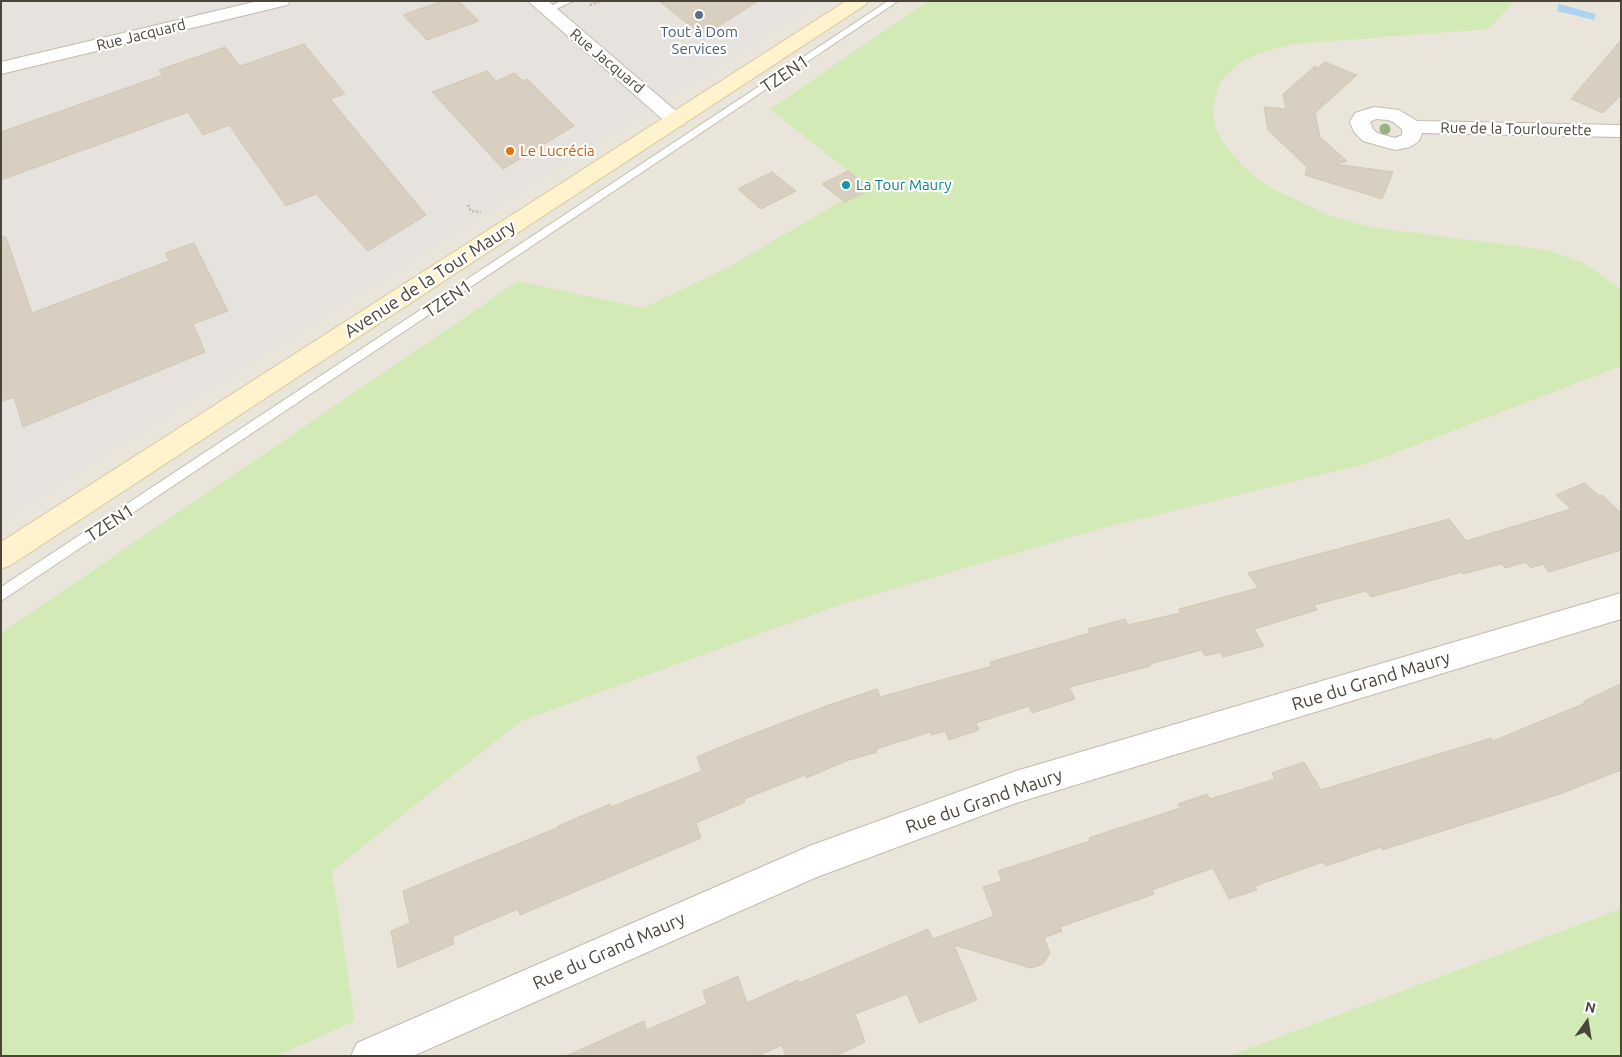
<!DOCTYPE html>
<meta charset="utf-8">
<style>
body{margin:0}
#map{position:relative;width:1622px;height:1057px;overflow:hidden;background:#f6f3ec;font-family:Ubuntu,sans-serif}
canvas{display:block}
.frame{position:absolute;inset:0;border:2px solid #4b4439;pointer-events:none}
.north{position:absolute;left:1562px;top:997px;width:50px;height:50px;-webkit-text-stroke:4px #fff;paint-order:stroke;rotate:13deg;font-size:14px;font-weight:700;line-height:20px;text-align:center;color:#4b4439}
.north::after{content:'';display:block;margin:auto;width:18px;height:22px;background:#4b4439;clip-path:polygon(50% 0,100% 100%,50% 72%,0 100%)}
</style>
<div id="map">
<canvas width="1622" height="1057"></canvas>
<div class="frame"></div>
<div class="north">N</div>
</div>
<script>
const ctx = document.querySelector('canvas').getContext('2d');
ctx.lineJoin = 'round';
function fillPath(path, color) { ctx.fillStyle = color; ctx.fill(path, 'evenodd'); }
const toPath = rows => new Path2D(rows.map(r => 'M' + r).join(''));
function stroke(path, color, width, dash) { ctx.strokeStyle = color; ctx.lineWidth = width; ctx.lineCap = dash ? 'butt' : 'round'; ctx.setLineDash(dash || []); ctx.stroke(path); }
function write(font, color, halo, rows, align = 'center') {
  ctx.font = font + ' Ubuntu,sans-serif'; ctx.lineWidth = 4.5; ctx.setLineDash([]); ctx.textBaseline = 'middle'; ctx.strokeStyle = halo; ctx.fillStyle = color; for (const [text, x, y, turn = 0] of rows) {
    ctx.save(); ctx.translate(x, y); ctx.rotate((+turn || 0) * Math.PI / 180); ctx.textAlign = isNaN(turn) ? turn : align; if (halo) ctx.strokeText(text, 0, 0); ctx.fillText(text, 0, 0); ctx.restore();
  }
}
const residential = toPath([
 [1,1,1621,1,1621,1056,1,1056]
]);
const industrial = toPath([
 [1,1,821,1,1,521]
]);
const green = toPath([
 [928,1,1515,1,1488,29,1292,44,1257,54,1238,64,1220,82,1213,104,1215,126,1222,141,1234,156,1250,173,1271,188,1330,216,1370,227,1547,250,1583,263,1621,289,1621,366,1369,463,1099,529,842,604,521,721,332,871,355,1021,277,1056,1,1056,1,633,518,281,643,308,727,268,843,200,846,202,871,189,770,109],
 [1621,909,1621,1056,1229,1056]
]);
const water = toPath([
 [1559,4,1596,14,1594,20,1557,11]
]);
const building = toPath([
 [442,1,459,1,479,21,427,40,403,15,442,1],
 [659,1,758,1,703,36,659,1],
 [1621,40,1621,95,1603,113,1571,99,1621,40],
 [304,44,345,94,330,99,426,215,368,251,316,194,286,206,229,125,203,135,188,112,1,180,1,132,163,75,159,70,225,47,240,66,304,44],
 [1325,62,1357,75,1315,113,1320,137,1347,161,1335,164,1393,172,1382,199,1305,175,1307,167,1268,130,1264,107,1286,109,1283,94,1315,66,1318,68,1325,62],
 [487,71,496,81,515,73,523,81,527,79,574,126,503,169,432,92,487,71],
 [848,171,871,189,845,202,822,184,848,171],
 [772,172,796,191,761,209,738,189,772,172],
 [1,237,6,237,32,313,169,261,165,253,194,243,228,311,193,324,205,352,23,427,14,397,1,402,1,237],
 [1584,483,1599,496,1602,495,1621,513,1621,550,1549,572,1543,564,1531,568,1525,562,1505,568,1501,564,1463,574,1462,572,1371,597,1366,591,1314,605,1317,610,1254,629,1264,646,1223,657,1220,652,1205,656,1202,650,1150,664,1151,666,1069,687,1075,699,1032,713,1029,706,976,723,979,730,949,740,945,731,931,735,930,732,876,749,877,752,849,760,806,778,805,775,744,799,745,802,696,823,701,838,520,915,518,909,452,937,454,944,398,968,391,931,410,923,403,891,559,827,558,826,610,804,611,807,702,771,697,757,735,741,826,706,877,689,880,697,992,666,990,662,1090,633,1088,629,1125,619,1128,625,1180,613,1179,609,1258,588,1248,573,1449,519,1466,541,1571,509,1556,495,1584,483],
 [1621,684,1621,770,1560,794,1382,850,1381,847,1326,866,1323,862,1255,886,1257,890,1229,899,1213,868,1152,890,1154,894,1060,927,1062,931,1044,938,1050,953,1043,964,1031,968,954,945,977,1000,919,1023,907,994,855,1014,865,1042,836,1056,786,1056,782,1045,758,1056,566,1056,644,1021,646,1030,707,1004,703,991,738,976,747,1003,798,980,799,983,928,929,933,939,994,916,983,887,1002,881,998,871,1090,841,1089,838,1180,808,1178,804,1207,794,1210,799,1275,779,1272,773,1304,762,1321,790,1491,738,1493,741,1585,703,1584,701,1621,684]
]);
const path = toPath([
 [590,5,601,1],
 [468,205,471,211,481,212]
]);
const lane = toPath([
 [561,1,573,1,550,12,544,12,543,10,561,1],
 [888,1,898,1,1,601,1,587,888,1]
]);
const street = toPath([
 [258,1,290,1,287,5,1,74,1,62,258,1],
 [528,1,548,1,683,117,686,121,683,125,676,127,669,125,528,1],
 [1374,107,1399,110,1417,121,1621,125,1621,137,1422,133,1419,141,1410,147,1395,150,1363,141,1354,132,1350,122,1355,113,1374,107],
 [1376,119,1388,120,1393,122,1402,129,1402,135,1395,138,1377,133,1373,129,1370,122,1376,119],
 [1621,593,1621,619,1016,803,817,877,413,1056,351,1056,357,1043,812,845,1016,771,1621,593]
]);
const secondary = toPath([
 [846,1,868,1,865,5,11,565,1,569,1,542,846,1]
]);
const trees = [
 [1385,129]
];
const markers = [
 [699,15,5,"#5c6f8a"],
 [510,151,5,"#e8710a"],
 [846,185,5,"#0f9aa8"]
];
const farServicenames = [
 ["Tout à Dom",699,32],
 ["Services",699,49]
];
const farStreetnames = [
 ["Rue Jacquard",141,35,-14],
 ["Rue Jacquard",607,61,40],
 ["Rue de la Tourlourette",1516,129,1]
];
const farFoodnames = [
 ["Le Lucrécia",520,151]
];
const farCulturenames = [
 ["La Tour Maury",856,185]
];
const streetNames = [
 ["TZEN1",785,74,-34],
 ["Avenue de la Tour Maury",430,279,-33],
 ["TZEN1",448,299,-34],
 ["TZEN1",110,523,-33],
 ["Rue du Grand Maury",1371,681,-17],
 ["Rue du Grand Maury",984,801,-19],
 ["Rue du Grand Maury",609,951,-24]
];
fillPath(residential, '#eae5da');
fillPath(industrial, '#e6e2dd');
fillPath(green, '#d2eab5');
fillPath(water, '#a9d4f2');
fillPath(building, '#d8cfc1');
stroke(building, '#d3c7b4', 1);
stroke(lane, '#c2bbae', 2);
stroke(street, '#c2bbae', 2);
stroke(secondary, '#d6c79b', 2);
stroke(path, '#c4b79f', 2.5, [2, 2]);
fillPath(lane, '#fff');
fillPath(street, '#fff');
fillPath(secondary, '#fff3cd');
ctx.fillStyle = '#97b381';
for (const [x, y] of trees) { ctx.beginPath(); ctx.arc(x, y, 5.5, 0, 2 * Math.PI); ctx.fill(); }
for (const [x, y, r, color] of markers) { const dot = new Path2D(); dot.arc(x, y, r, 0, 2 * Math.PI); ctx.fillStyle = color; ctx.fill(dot); stroke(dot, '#fff', 2); }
write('15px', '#4e5e75', '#fff', farServicenames);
write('15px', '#4b4439', '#fff', farStreetnames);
write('15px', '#c56008', '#fff', farFoodnames, 'left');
write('15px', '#0d838f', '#fff', farCulturenames, 'left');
write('18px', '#4b4439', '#fff', streetNames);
</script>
